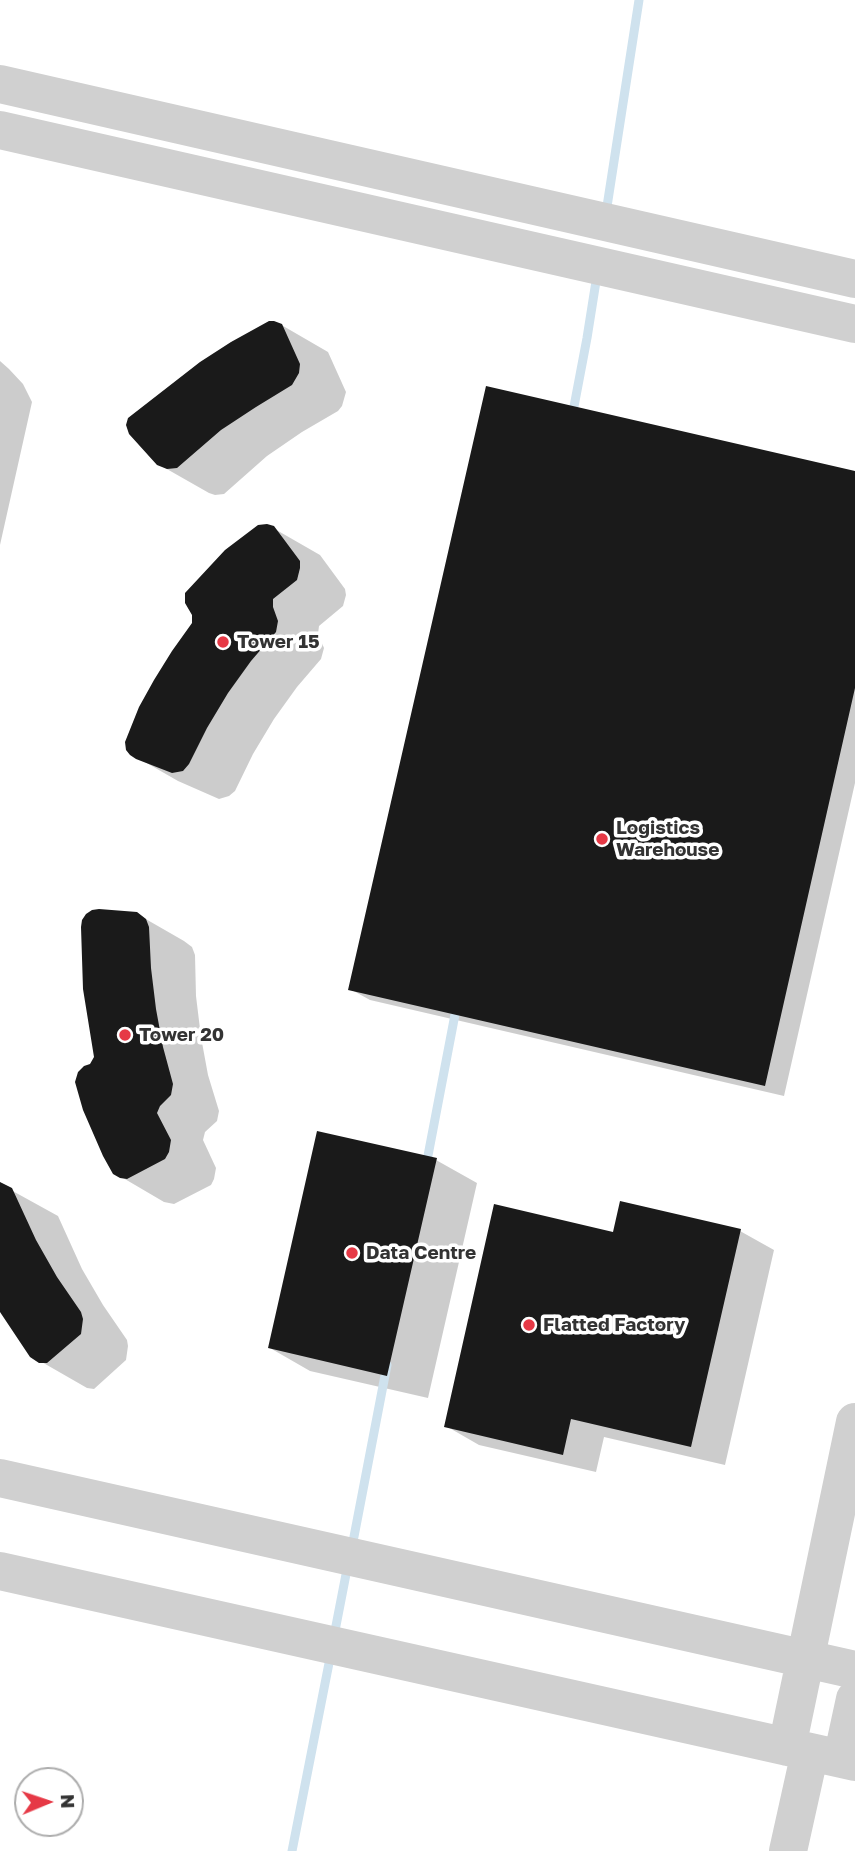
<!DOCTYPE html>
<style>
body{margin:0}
#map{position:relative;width:855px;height:1851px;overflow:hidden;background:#fff;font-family:"Golos Text",sans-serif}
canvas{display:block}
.north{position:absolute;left:14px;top:1767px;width:70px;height:70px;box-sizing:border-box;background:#fff;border:2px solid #adadad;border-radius:50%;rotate:88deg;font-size:19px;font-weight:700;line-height:28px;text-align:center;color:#333}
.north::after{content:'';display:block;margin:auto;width:24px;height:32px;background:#e63946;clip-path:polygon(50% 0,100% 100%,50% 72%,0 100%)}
</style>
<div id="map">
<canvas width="855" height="1851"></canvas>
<div class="north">N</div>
</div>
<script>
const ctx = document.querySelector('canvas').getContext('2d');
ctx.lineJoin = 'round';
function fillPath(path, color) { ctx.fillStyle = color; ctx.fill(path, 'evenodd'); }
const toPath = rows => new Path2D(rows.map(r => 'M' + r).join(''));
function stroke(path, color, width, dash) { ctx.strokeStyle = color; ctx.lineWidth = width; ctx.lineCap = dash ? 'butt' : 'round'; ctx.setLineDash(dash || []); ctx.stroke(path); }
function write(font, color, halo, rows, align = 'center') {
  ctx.font = font + ' "Golos Text",sans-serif'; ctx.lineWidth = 7; ctx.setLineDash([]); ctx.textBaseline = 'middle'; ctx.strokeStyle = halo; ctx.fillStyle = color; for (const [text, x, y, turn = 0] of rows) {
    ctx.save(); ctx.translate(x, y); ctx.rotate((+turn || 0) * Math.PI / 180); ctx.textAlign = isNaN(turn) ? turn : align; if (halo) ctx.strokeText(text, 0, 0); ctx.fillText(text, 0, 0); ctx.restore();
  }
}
const shadow = toPath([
 [278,323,328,352,346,392,342,406,338,411,302,432,267,456,224,494,215,495,209,493,158,464],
 [0,361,9,369,23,384,32,402,0,545],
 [855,473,855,783,784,1096,370,1000,350,989],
 [273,528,320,555,345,589,346,595,343,606,319,626,318,634,324,648,321,659,297,687,274,719,253,754,235,791,229,796,219,799,178,781,131,754],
 [137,914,184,941,192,947,195,955,196,996,201,1037,208,1075,219,1111,217,1121,205,1132,203,1140,216,1168,214,1179,211,1185,174,1204,164,1202,118,1175,91,1065,95,1057],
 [436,1160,477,1183,428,1398,310,1371,270,1348],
 [0,1184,58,1216,82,1269,103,1305,127,1340,128,1346,126,1360,94,1389,87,1388,40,1361,0,1308],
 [740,1231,774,1250,725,1465,604,1437,596,1472,479,1445,446,1426,615,1234]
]);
const stream = toPath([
 [606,213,639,0],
 [572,417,587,338,597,275],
 [426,1166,457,1004],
 [352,1547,387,1365],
 [334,1636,348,1564],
 [292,1851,331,1653]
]);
const building = toPath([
 [269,321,274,321,282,324,300,364,299,373,292,385,256,407,221,430,177,468,167,469,157,465,129,434,126,425,128,418,200,362,231,342],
 [486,386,855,471,855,688,765,1086,348,990],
 [267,524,274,526,300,561,300,568,297,580,273,599,273,607,278,621,276,632,251,661,228,693,207,728,189,764,183,771,172,773,136,759,130,755,126,750,125,742,139,707,154,680,172,651,192,623,192,615,185,603,185,593,225,550,258,525],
 [99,909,137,912,146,919,149,927,151,968,156,1009,163,1047,173,1084,171,1095,160,1106,157,1113,171,1140,169,1152,165,1159,127,1179,120,1178,113,1174,103,1156,83,1110,75,1082,78,1072,84,1066,90,1064,94,1057,83,989,81,927,82,920,86,914,92,910],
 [317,1131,437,1158,387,1376,268,1348],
 [0,1182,12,1188,36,1240,57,1277,81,1312,83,1319,81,1334,47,1363,39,1363,30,1357,0,1312],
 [620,1201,741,1229,691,1447,571,1419,563,1455,444,1427,494,1204,613,1232]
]);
const minor = toPath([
 [0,84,855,279],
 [0,130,855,324],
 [0,1478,855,1670],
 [0,1571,855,1762],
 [787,1747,855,1422],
 [842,1759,855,1699],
 [788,1851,810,1752]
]);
const markers = [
 [223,642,7,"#e63946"],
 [602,839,7,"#e63946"],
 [125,1035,7,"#e63946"],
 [352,1253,7,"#e63946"],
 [529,1325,7,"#e63946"]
];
const poiNames = [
 ["Tower 15",237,642],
 ["Logistics",616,828],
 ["Warehouse",616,850],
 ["Tower 20",139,1035],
 ["Data Centre",366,1253],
 ["Flatted Factory",543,1325]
];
fillPath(shadow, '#0003');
stroke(stream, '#cfe2ee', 9);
fillPath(building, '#1a1a1a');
stroke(minor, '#d0d0d0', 38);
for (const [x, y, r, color] of markers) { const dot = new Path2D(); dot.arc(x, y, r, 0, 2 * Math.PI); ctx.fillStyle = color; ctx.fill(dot); stroke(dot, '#fff', 2.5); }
write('bold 19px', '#333', '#fff', poiNames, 'left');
</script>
